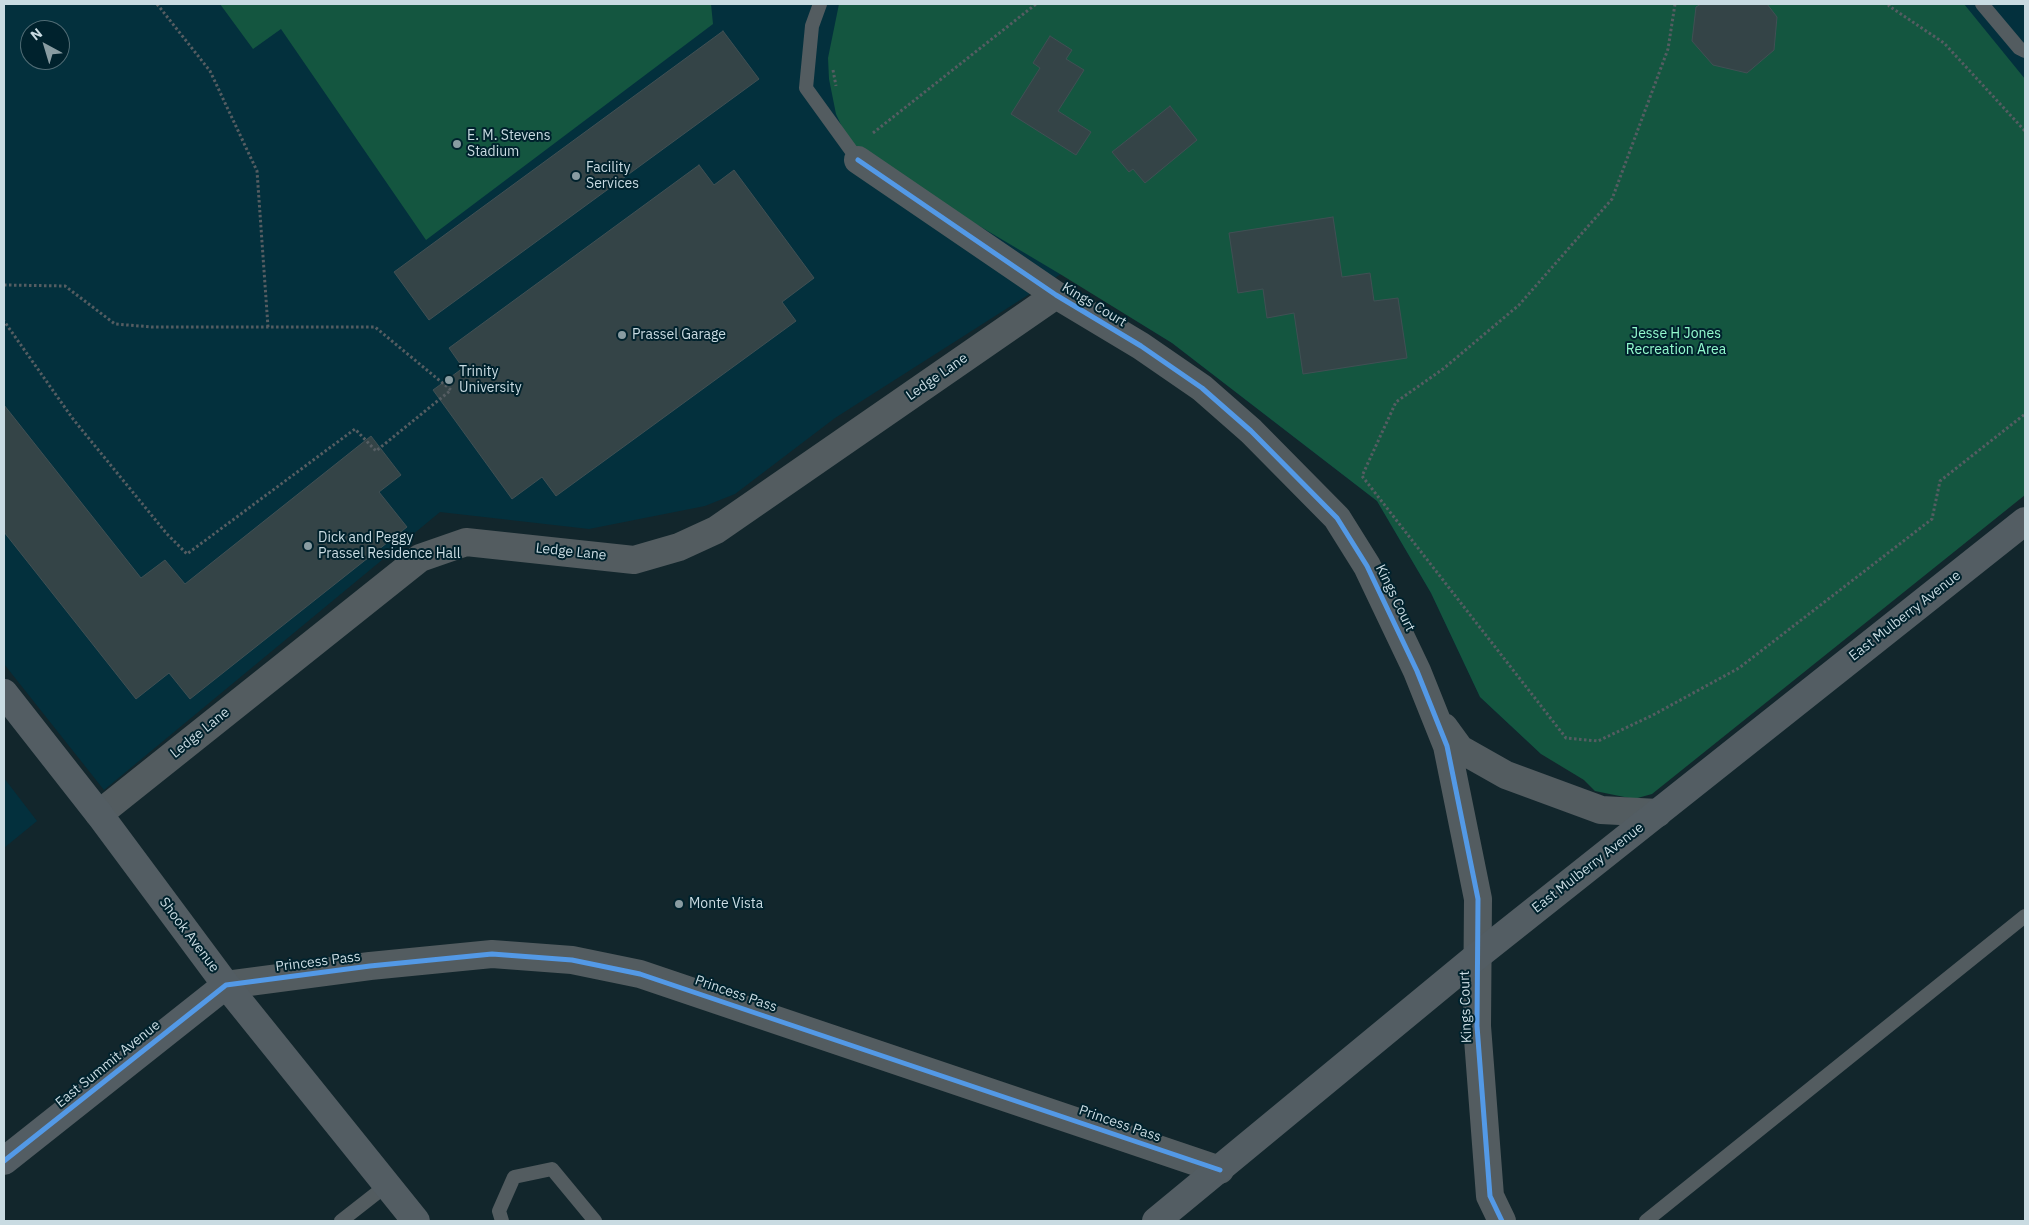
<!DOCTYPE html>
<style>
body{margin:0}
#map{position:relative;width:2029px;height:1225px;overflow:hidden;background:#12262c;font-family:"IBM Plex Sans",sans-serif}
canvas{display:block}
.frame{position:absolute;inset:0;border:5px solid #c9dbe2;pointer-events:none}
.north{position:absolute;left:20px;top:20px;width:50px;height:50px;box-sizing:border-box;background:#00222d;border:1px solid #506c75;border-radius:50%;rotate:321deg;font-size:14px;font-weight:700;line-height:20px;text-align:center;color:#c9dbe2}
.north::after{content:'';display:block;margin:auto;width:18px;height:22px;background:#899ca2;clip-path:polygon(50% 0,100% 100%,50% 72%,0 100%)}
</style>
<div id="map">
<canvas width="2029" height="1225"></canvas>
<div class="frame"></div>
<div class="north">N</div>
</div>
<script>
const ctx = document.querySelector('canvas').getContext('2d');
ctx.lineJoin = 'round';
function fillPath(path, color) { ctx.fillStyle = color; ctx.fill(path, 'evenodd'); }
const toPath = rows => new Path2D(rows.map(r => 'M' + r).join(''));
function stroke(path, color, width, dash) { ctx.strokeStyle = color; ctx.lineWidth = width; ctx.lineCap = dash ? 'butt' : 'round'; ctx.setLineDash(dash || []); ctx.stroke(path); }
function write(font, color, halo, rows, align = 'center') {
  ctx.font = font + ' "IBM Plex Sans",sans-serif'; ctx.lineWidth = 4; ctx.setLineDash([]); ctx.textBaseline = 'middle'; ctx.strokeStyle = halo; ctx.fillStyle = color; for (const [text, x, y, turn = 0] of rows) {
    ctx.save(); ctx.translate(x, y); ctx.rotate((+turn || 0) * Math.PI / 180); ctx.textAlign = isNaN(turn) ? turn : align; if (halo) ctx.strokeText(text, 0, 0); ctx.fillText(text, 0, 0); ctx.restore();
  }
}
const built = toPath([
 [4,4,2025,4,2025,462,1541,754,1480,697,1431,593,1377,501,1172,343,1061,274,835,418,735,494,705,506,589,529,440,512,104,790,4,664],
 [30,30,60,30,60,60,30,60],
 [4,778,37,821,4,848]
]);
const green = toPath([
 [220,4,711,4,713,24,426,240,281,29,253,49],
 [839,4,1964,4,2025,79,2025,495,1652,794,1634,799,1595,791,1584,780,1541,754,1480,697,1431,593,1377,501,1172,343,1060,274,870,161,848,140,836,114,829,79,828,58]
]);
const building = toPath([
 [1701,4,1767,4,1777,17,1774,50,1747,73,1713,65,1692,41,1696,7,1701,4],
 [723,31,759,79,429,320,394,272,723,31],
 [1050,36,1072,50,1066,59,1084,70,1058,111,1091,132,1076,155,1011,114,1040,68,1033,63,1050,36],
 [1170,106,1197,140,1145,183,1133,169,1129,172,1112,152,1170,106],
 [699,165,714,185,734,170,814,278,782,302,796,321,556,496,542,477,512,499,433,390,463,368,449,348,699,165],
 [1333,217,1342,277,1370,273,1374,301,1398,298,1407,358,1303,374,1294,313,1267,318,1263,289,1238,293,1229,233,1333,217],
 [4,405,141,578,165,560,185,584,371,436,401,475,379,492,407,527,190,699,169,673,136,699,4,532,4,405]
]);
const path = toPath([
 [157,4,210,71,257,171,268,327],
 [1675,4,1668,49,1612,199,1519,305,1443,369,1396,402,1362,476,1566,738,1598,741,1653,715,1739,668,1932,519,1940,481,2025,414],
 [1889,4,1889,6,1944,43,2025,131],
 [833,70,836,86],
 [873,133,1036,4],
 [4,285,65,286,115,324,152,327,375,327,451,390,376,451,355,429,187,554,167,534,73,419,4,321]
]);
const lane = toPath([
 [820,4,812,26,806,88,858,160],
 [1982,4,2019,48,2025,51],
 [341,1221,387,1185],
 [502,1221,499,1211,514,1177,552,1169,595,1221],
 [1646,1221,2025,916]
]);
const street = toPath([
 [858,160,1056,295,1141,346,1202,388,1251,431,1337,518,1367,566,1417,671,1447,746,1478,899,1477,1026,1490,1196,1502,1221],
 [1444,727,1460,749,1506,775,1601,810,1658,813],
 [99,814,420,558,466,542,634,560,679,547,716,530,1056,295],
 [226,985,370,966,492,954,572,960,640,974,1220,1170]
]);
const secondary = toPath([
 [4,693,99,814,226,985,416,1221],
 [4,1161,226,985],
 [1156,1221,1476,957,2025,521]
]);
const cycleway = toPath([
 [858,160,1056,295,1141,346,1202,388,1251,431,1337,518,1367,566,1417,671,1447,746,1478,899,1477,1026,1490,1196,1502,1221],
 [4,1161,226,985,370,966,492,954,572,960,640,974,1220,1170]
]);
const markers = [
 [457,144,5,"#899ca2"],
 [576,176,5,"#899ca2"],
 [622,335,5,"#899ca2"],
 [449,380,5,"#899ca2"],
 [308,546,5,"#899ca2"],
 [679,904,5,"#899ca2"]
];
const poiNames = [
 ["E. M. Stevens",467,136],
 ["Stadium",467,152],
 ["Facility",586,168],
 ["Services",586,184],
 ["Prassel Garage",632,335],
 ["Trinity",459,372],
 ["University",459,388],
 ["Dick and Peggy",318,538],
 ["Prassel Residence Hall",318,554],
 ["Monte Vista",689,904]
];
const streetNames = [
 ["Kings Court",1094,305,31],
 ["Ledge Lane",937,377,-35],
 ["Ledge Lane",571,552,6],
 ["Kings Court",1395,598,64],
 ["East Mulberry Avenue",1905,616,-38],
 ["Ledge Lane",200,733,-39],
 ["East Mulberry Avenue",1588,868,-38],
 ["Shook Avenue",189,935,53],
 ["Princess Pass",318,962,-7],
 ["Princess Pass",736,994,19],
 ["Kings Court",1466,1007,-92],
 ["East Summit Avenue",108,1064,-39],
 ["Princess Pass",1120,1124,19]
];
const parkNames = [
 ["Jesse H Jones",1676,334],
 ["Recreation Area",1676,350]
];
fillPath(built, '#03303d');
fillPath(green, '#145640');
fillPath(building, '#344447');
stroke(building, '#405054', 1);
stroke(path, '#555d62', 3, [2.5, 2.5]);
stroke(lane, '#535c60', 14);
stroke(street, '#535c60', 28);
stroke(secondary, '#535d63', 28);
stroke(cycleway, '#5399e6', 5);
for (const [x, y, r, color] of markers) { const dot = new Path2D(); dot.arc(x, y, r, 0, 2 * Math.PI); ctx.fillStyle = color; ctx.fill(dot); stroke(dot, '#00222d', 2); }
write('14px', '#c9dbe2', '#00222d', poiNames, 'left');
write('14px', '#c9dbe2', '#00222d', streetNames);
write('14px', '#93face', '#00222d', parkNames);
</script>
